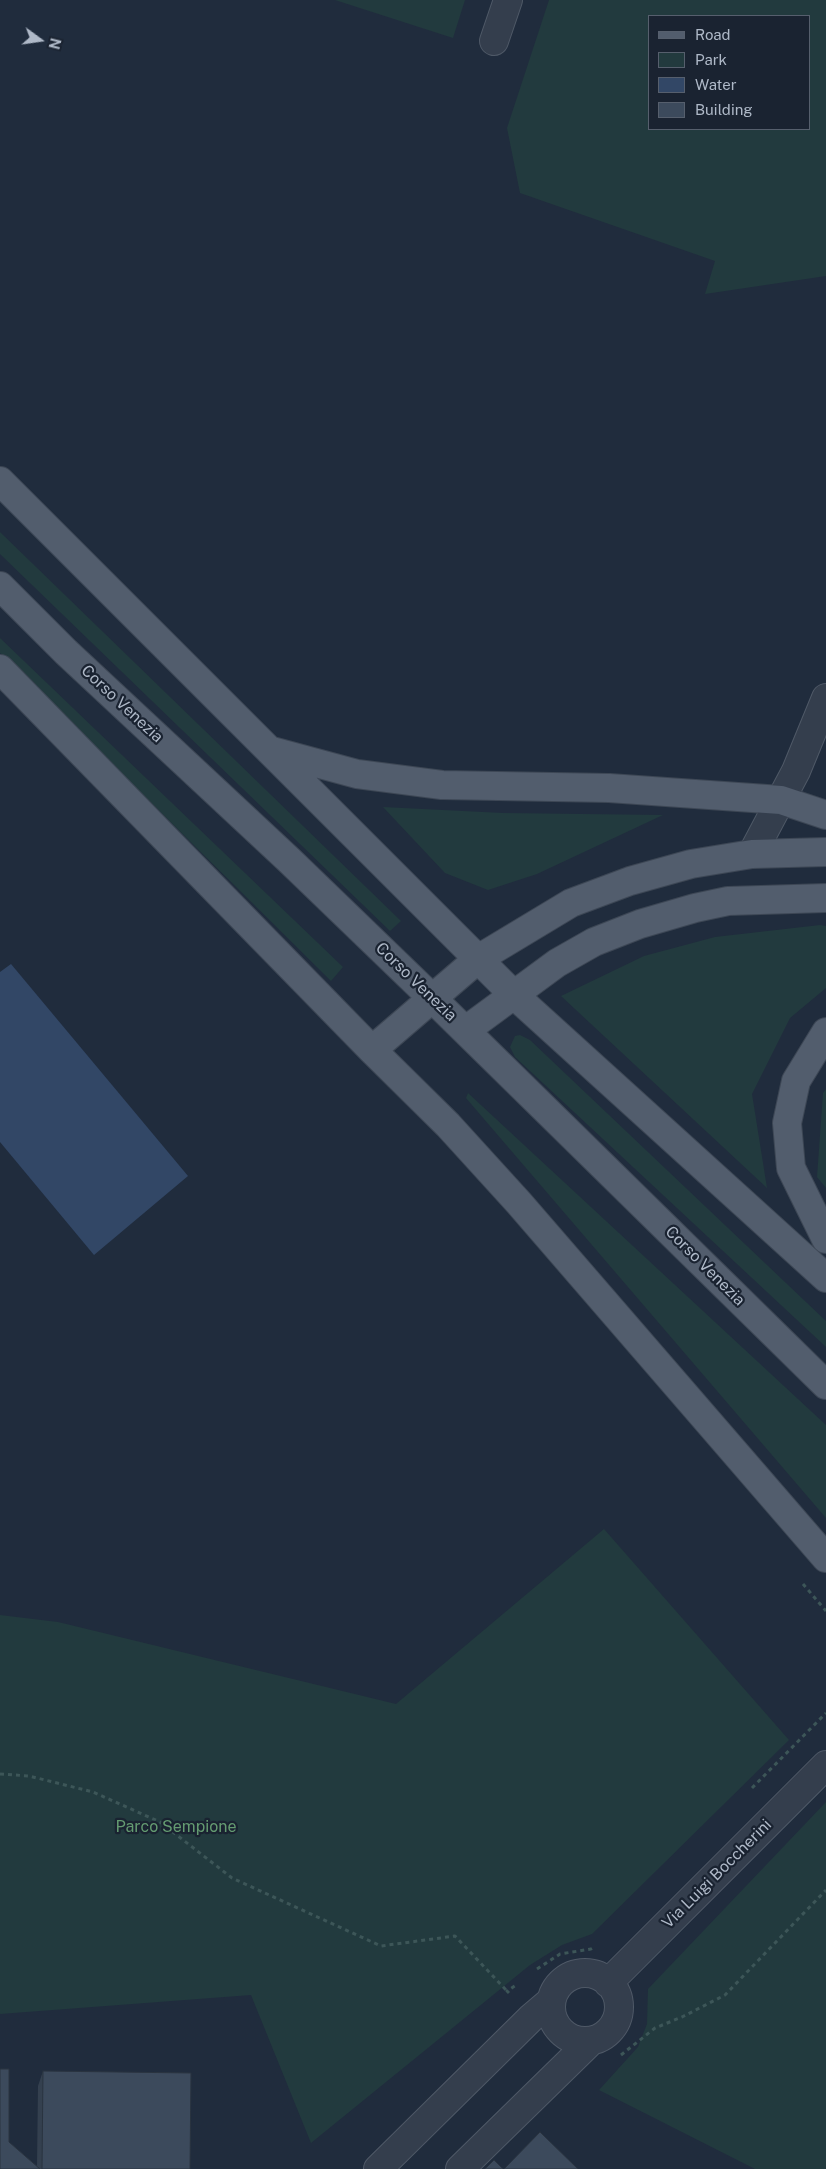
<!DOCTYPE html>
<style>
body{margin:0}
#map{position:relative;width:826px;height:2169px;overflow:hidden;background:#202c3d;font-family:"Public Sans",sans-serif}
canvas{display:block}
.legend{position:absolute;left:648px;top:15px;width:162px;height:115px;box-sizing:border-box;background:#1a2331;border:1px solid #565f6d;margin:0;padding:6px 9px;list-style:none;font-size:15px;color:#afb9c8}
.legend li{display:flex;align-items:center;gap:10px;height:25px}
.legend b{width:25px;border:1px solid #565f6d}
.north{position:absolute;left:15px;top:15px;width:50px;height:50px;-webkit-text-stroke:4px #1a2331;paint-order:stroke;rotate:104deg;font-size:14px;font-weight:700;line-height:20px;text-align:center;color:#afb9c8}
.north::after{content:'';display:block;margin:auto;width:18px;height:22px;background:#afb9c8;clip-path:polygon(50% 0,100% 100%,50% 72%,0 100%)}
</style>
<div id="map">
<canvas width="826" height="2169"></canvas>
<ul class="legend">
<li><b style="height:6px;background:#525d6d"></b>Road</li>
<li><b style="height:14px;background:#223a3e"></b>Park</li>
<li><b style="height:14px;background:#324766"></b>Water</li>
<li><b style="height:14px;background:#3c4a5c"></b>Building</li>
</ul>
<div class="north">N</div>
</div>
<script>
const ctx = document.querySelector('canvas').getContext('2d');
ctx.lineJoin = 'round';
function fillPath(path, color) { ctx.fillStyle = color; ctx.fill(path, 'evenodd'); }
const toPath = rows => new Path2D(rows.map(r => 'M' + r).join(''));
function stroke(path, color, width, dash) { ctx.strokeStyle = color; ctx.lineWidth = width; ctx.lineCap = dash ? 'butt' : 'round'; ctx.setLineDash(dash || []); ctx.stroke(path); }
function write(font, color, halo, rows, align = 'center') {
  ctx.font = font + ' "Public Sans",sans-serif'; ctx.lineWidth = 4.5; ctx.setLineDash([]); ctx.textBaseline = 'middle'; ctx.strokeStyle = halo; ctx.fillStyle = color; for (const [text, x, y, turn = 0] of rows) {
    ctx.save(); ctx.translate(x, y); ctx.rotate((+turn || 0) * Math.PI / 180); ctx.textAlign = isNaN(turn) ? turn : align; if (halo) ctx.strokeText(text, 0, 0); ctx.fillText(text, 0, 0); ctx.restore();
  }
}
const green = toPath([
 [335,0,465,0,453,38],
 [549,0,826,0,826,276,705,294,715,261,520,193,507,128],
 [650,16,810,16,810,129,650,129],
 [0,532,401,921,390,931,0,554],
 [0,638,343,967,331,981,0,653],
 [383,807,503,813,663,815,537,874,488,890,445,873],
 [820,925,826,926,826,988,790,1018,752,1094,767,1188,561,996,644,956,715,937],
 [520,1035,530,1040,826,1321,826,1347,515,1057,510,1047,515,1036],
 [826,1089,826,1188,817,1177,823,1093],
 [468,1093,826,1425,826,1518,466,1098],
 [604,1529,789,1740,592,1934,562,1945,530,1965,311,2143,251,1995,0,2014,0,1615,58,1622,396,1704],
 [826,1802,826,2169,755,2169,599,2090,638,2047,647,2024,648,1989]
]);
const water = toPath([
 [11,964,188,1176,94,1255,0,1142,0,972]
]);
const path = toPath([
 [803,1584,826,1611],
 [0,1774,29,1776,93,1792,160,1822,232,1878,381,1946,455,1936,507,1991],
 [752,1788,826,1713],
 [537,1969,560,1954,591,1949,595,1947],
 [509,1993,507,1991,516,1985],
 [621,2055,655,2028,682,2017,725,1995,826,1890]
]);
const minor = toPath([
 [494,41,508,0],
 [752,854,796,771,826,698],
 '551 2007a34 34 0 1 1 68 0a34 34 0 1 1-68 0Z',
 [608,1983,826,1765],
 [378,2169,531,2018,551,2001],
 [460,2169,591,2041]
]);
const primary = toPath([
 [0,481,513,994,826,1278],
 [0,586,66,652,289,860,432,998,826,1385],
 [0,669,372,1050,448,1125,519,1203,826,1558],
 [272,751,357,774,442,785,609,788,781,800,826,815],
 [466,1030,557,963,594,942,640,924,695,908,728,901,826,898],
 [826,1032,796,1081,787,1123,791,1168,826,1239],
 [372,1050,478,959,571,903,630,881,691,864,752,854,826,852]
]);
const wall = toPath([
 [43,2071,190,2169,0,2169,9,2142,37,2166,38,2086]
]);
const building = toPath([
 [0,2069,9,2069,9,2142,40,2169,0,2169,0,2069],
 [43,2071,191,2073,190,2169,42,2169,43,2071],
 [540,2132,578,2169,504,2169,540,2132],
 [494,2160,503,2169,485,2169,494,2160]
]);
const streetNames = [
 ["Corso Venezia",122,704,43],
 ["Corso Venezia",416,982,44],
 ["Corso Venezia",705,1266,45],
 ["Via Luigi Boccherini",717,1874,-45]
];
const parkNames = [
 ["Parco Sempione",176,1827]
];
fillPath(green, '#223a3e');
fillPath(water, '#324766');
stroke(minor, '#4f5967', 30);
stroke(primary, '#3d4755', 30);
stroke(path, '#3d5658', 3, [4, 4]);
stroke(minor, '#343e4d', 28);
stroke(primary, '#525d6d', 28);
fillPath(wall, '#34404f');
fillPath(building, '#3c4a5c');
stroke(building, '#2a3440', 1);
write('16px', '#afb9c8', '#1a2331', streetNames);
write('16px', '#649b71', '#1a2331', parkNames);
</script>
